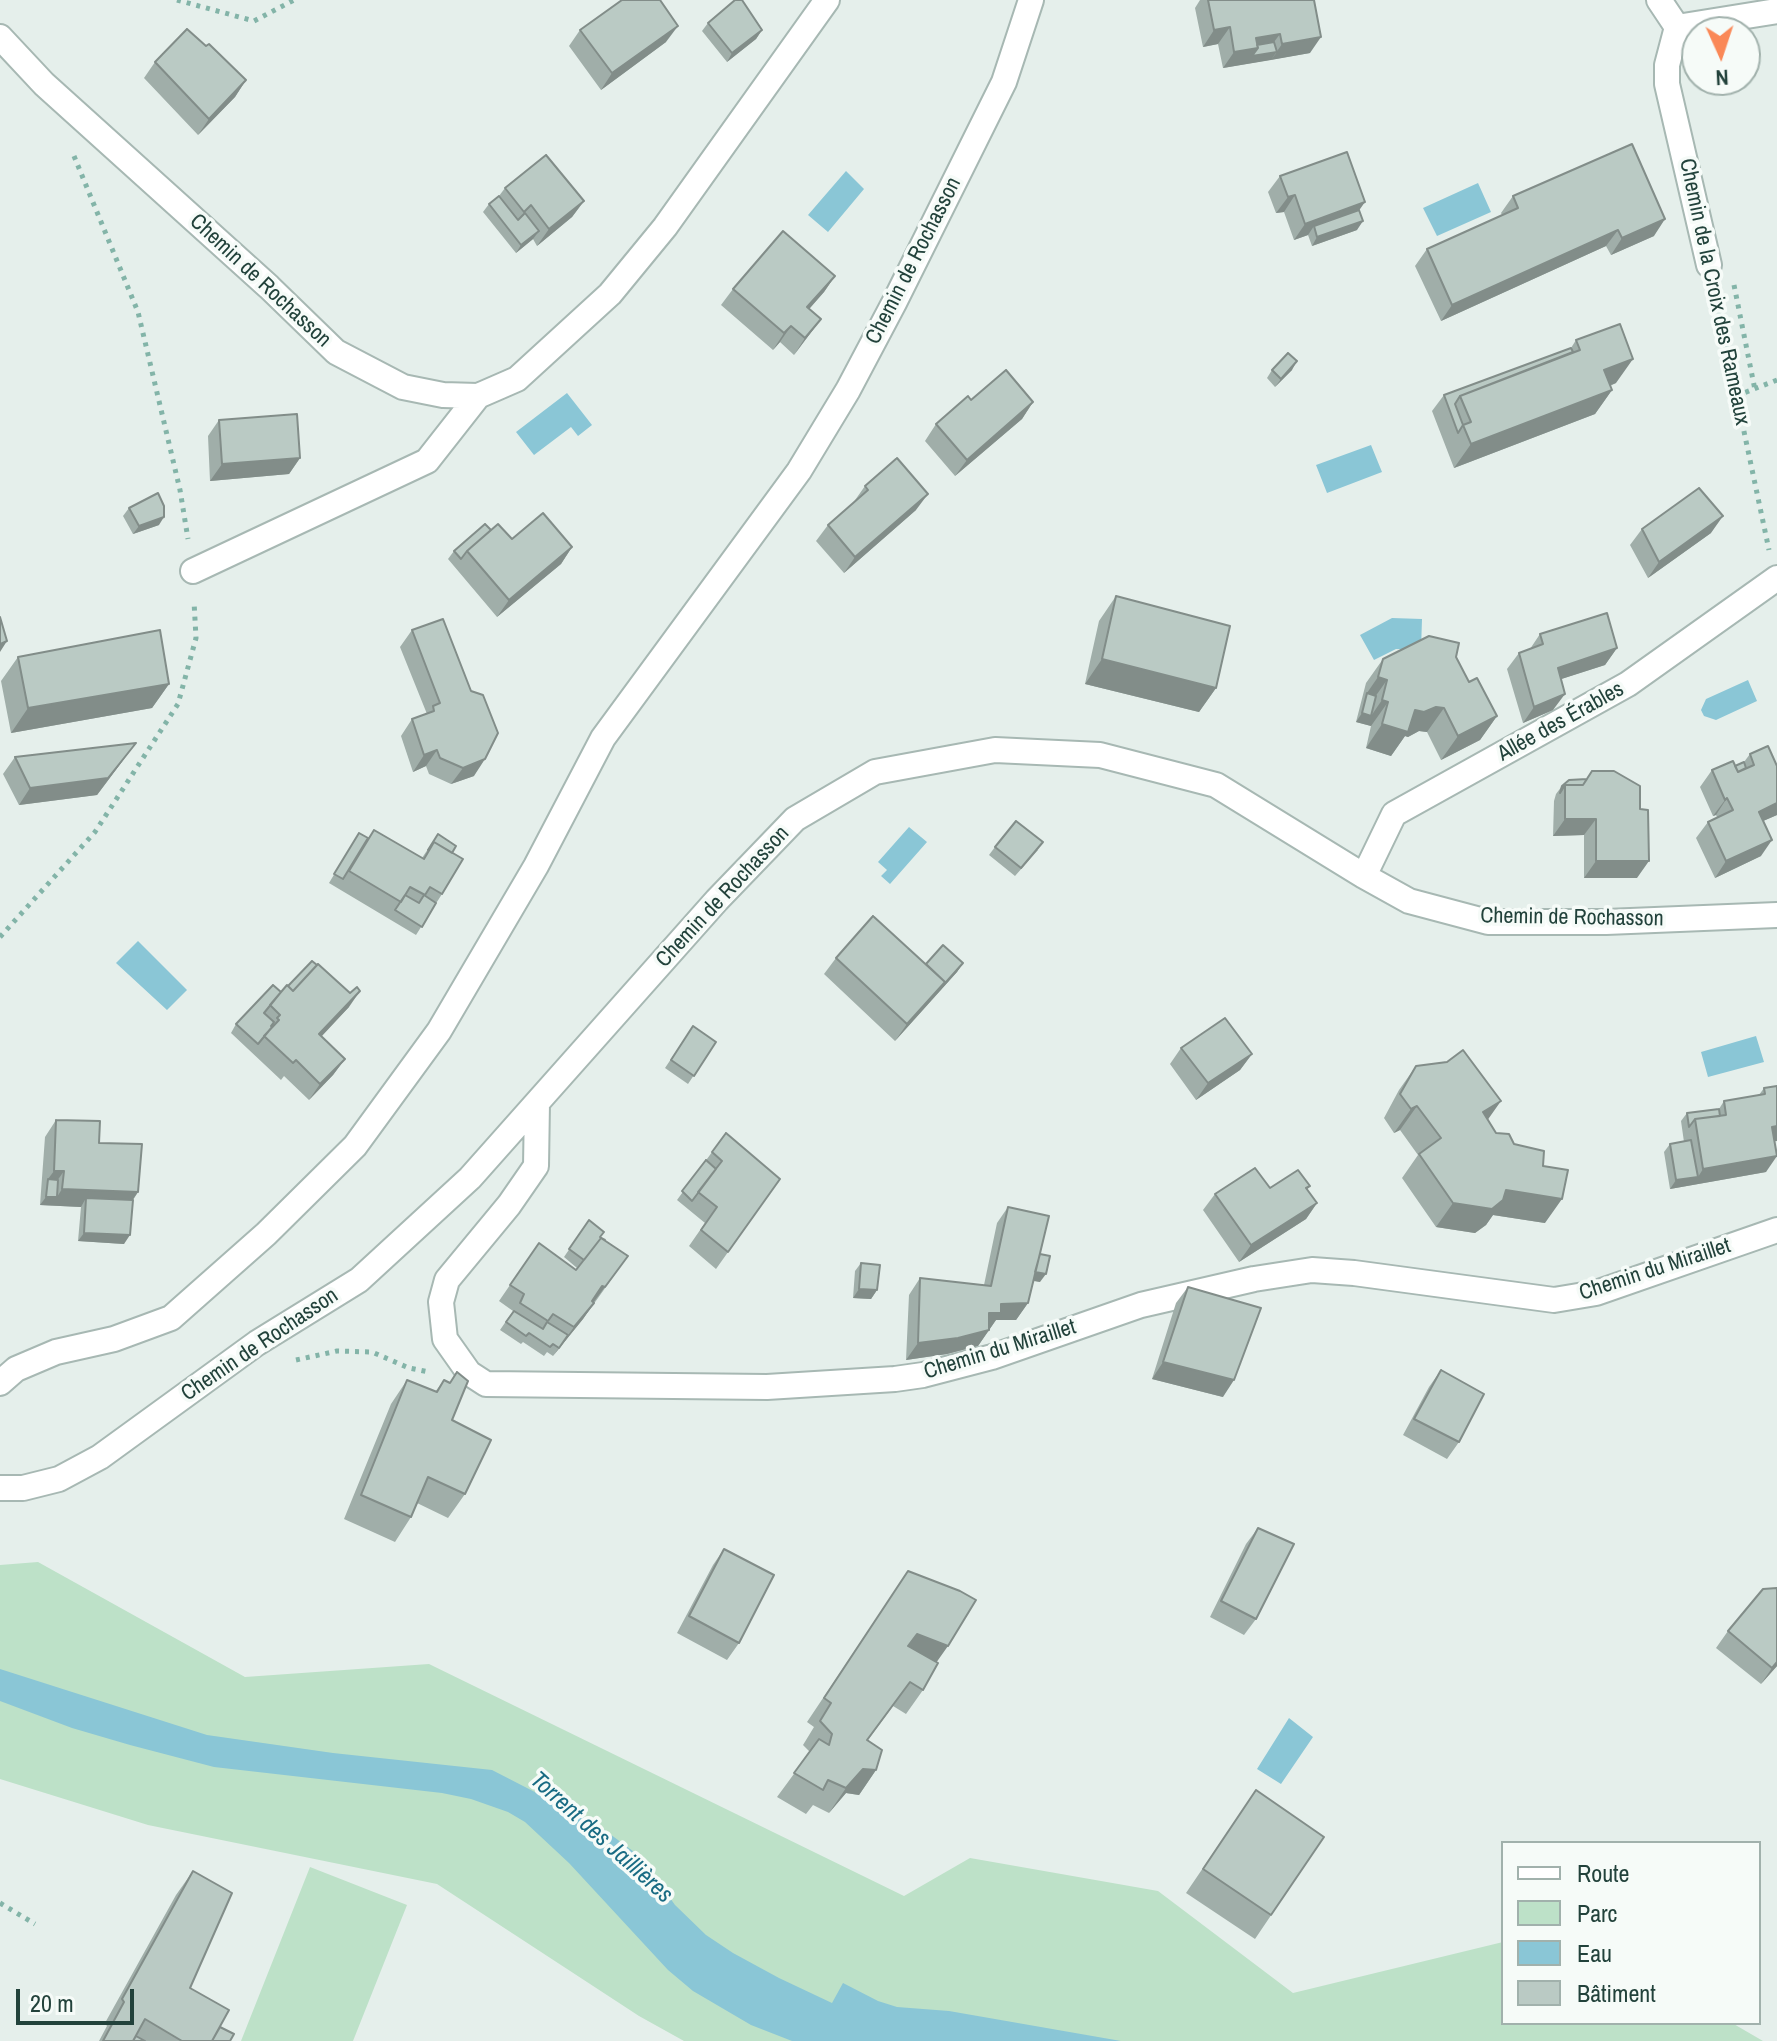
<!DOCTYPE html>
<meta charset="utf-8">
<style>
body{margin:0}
#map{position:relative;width:1777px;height:2041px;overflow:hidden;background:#e5efeb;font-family:"Archivo Narrow",sans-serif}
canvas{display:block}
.legend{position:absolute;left:1501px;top:1841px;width:260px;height:184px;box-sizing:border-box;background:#f6fbf8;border:2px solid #a1b1ac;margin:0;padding:10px 14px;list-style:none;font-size:24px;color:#22423b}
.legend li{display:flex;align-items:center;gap:16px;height:40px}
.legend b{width:40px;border:2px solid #a1b1ac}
.north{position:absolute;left:1681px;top:16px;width:80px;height:80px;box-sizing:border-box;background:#f6fbf8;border:2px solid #a1b1ac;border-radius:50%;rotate:177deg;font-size:22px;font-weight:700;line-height:32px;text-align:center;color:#22423b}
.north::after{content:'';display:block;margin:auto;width:28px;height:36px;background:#fa8857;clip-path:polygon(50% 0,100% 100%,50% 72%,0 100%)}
.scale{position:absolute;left:16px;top:1989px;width:118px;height:36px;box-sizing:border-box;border:4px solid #22423b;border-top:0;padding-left:10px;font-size:24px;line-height:28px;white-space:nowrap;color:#22423b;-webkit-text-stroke:6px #f6fbf8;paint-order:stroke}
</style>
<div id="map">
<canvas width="1777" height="2041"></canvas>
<ul class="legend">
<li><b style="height:10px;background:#fff"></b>Route</li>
<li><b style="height:22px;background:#bde1c8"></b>Parc</li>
<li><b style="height:22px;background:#8ac6d6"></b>Eau</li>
<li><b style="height:22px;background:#bacac4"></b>Bâtiment</li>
</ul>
<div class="north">N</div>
<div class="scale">20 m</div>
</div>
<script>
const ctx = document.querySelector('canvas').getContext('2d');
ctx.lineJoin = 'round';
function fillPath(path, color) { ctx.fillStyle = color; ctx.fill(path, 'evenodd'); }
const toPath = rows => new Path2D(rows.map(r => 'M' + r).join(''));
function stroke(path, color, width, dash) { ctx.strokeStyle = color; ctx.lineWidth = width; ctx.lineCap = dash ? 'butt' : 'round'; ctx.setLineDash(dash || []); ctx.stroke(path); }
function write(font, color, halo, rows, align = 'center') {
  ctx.font = font + ' "Archivo Narrow",sans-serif'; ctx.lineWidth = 7; ctx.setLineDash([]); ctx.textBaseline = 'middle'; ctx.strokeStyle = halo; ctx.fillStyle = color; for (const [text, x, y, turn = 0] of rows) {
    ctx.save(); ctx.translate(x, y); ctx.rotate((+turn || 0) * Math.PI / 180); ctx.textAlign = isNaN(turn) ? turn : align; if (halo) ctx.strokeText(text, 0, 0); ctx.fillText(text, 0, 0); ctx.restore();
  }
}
const green = toPath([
 [38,1562,245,1677,429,1664,904,1896,970,1858,1158,1891,1293,1993,1503,1942,1503,2023,1732,2023,1763,2041,684,2041,639,2016,437,1884,148,1825,0,1779,0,1565],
 [310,1867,407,1905,353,2041,241,2041]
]);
const water = toPath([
 [846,171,864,189,828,232,808,215],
 [1478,183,1491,212,1437,236,1423,208],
 [567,393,592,425,578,436,571,427,534,455,516,432],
 [1371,445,1382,472,1327,493,1316,465],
 [1392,618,1422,619,1421,650,1396,649,1374,660,1360,635],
 [1748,680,1757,701,1716,720,1704,716,1701,710,1706,699],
 [909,827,927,842,890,884,881,876,887,870,878,862],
 [138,941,187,990,167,1010,116,963],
 [1756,1036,1764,1062,1708,1077,1701,1052],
 [0,1669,207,1735,333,1753,492,1770,595,1823,641,1857,675,1905,706,1935,733,1953,779,1978,832,2003,843,1983,878,2001,897,2007,949,2011,1121,2041,792,2041,751,2025,693,1991,668,1970,569,1863,525,1822,508,1812,471,1799,442,1793,214,1767,130,1745,72,1728,0,1701],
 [1289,1718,1313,1737,1281,1784,1257,1769]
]);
const path = toPath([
 [177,0,254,21,294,0],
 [74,156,138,312,180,490,188,539],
 [1734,285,1755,390],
 [1715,294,1769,550],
 [1736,396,1777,380],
 [0,937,95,832,178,704,196,638,194,601],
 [296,1360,337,1351,372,1352,409,1368,429,1372],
 [0,1903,35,1924]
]);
const minor = toPath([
 [1659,0,1677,27,1667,65,1667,84,1709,265],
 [1677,27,1777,11],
 [0,37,44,84,269,287,336,352,403,387,443,395,478,396,517,379,610,294,665,227,827,0],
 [193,571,427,461,478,396],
 [1364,876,1394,814,1628,684,1777,578],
 [537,1103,536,1166,509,1205,447,1280,441,1302,445,1339,469,1373,486,1384,767,1387,895,1379,923,1375,992,1357,1141,1305,1254,1279,1312,1270,1354,1273,1554,1300,1596,1293,1777,1230],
 [0,1383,16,1369,56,1352,114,1339,171,1318,266,1234,355,1146,439,1031,536,866,603,738,799,471,848,390,894,303,1004,82,1031,0],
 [0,1488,23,1488,59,1479,100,1457,257,1343,359,1280,470,1178,717,900,795,819,875,772,995,750,1100,755,1216,785,1364,876,1409,901,1488,922,1606,922,1777,915]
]);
const wall = toPath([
 [1200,0,1314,0,1310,53,1223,68,1218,44,1203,47,1195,8],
 [708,23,762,30,756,39,727,62,702,31],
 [580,30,666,42,601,90,569,46],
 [206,46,246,80,235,97,198,135,144,78,155,62],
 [1280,176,1359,210,1357,230,1312,246,1308,235,1294,240,1284,212,1276,213,1268,192],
 [505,188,584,201,572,217,537,246,533,239,516,253,483,212,489,204,499,196],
 [1513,196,1654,236,1611,255,1606,246,1441,321,1415,266,1427,249,1502,215,1501,213],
 [835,276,824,292,809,309,821,319,794,355,780,342,773,350,721,305,733,289],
 [1576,340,1616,383,1610,386,1612,390,1595,414,1454,468,1432,411,1444,395,1571,348],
 [1272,370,1292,370,1275,387,1267,378],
 [971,400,1033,402,1022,419,955,476,925,441,936,424],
 [219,420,300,458,289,474,210,481,208,436],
 [865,486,916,510,844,573,816,541,828,525,853,503],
 [129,508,159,525,133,534,123,516],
 [1642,529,1711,533,1648,578,1630,545],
 [491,530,512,539,572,547,561,564,497,617,448,559,454,551],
 [1116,596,1216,688,1199,712,1085,684,1099,621],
 [412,630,474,776,451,784,429,774,426,766,413,772,401,736,412,719,427,714,400,647],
 [1540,634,1617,648,1605,665,1561,679,1553,710,1523,723,1507,669,1519,653,1530,649],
 [18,657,169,684,152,708,11,733,1,681],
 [1456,657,1469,682,1497,716,1480,740,1441,760,1427,732,1419,731,1408,737,1405,736,1391,756,1366,748,1371,726,1356,722,1366,683,1383,659],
 [1750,754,1777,766,1777,815,1763,821,1761,856,1715,878,1696,838,1708,822,1717,817,1716,815,1713,816,1700,787,1712,770,1735,766,1744,762],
 [15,757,124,759,97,795,19,805,3,774],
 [1569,780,1637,878,1584,878,1584,835,1553,836,1554,801,1556,794,1562,786],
 [359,833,368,838,422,858,438,834,452,853,442,894,416,935,329,883],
 [995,847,1038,850,1015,876,989,855],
 [836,958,926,964,963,963,957,972,895,1041,824,974],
 [281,992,349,1007,321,1036,345,1059,333,1075,309,1100,284,1076,281,1080,231,1033,236,1024],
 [693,1026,716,1042,688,1084,665,1068],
 [1181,1048,1252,1054,1240,1070,1196,1100,1170,1064],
 [1416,1066,1488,1120,1496,1133,1514,1144,1543,1166,1545,1223,1493,1215,1486,1225,1475,1233,1436,1227,1402,1178,1418,1155,1400,1130,1394,1133,1384,1118,1399,1090],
 [1764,1088,1777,1141,1774,1141,1766,1172,1670,1189,1664,1152,1670,1144,1684,1142,1681,1121,1687,1113,1719,1109,1724,1101,1759,1095],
 [56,1120,99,1143,138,1192,133,1200,124,1244,78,1241,81,1207,40,1205,45,1137],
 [726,1133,780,1179,716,1269,689,1246,705,1223,677,1200],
 [1310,1186,1307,1190,1317,1203,1306,1219,1239,1262,1203,1210,1215,1194,1270,1188],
 [1008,1207,1040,1254,1040,1282,1033,1281,1028,1303,1016,1320,996,1320,978,1346,947,1354,906,1360,909,1295,920,1278,984,1285,997,1223],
 [589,1220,600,1237,628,1256,583,1319,553,1356,547,1352,544,1356,523,1342,521,1344,500,1330,513,1311,499,1301,539,1243,576,1270,577,1268,564,1257],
 [861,1263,877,1290,871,1299,853,1298,855,1271],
 [1188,1287,1223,1397,1152,1379,1176,1303],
 [1441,1370,1459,1442,1447,1459,1403,1435,1429,1387],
 [407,1380,435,1392,444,1380,465,1494,448,1518,417,1503,411,1517,395,1542,344,1519,391,1404],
 [1258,1528,1256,1619,1244,1635,1210,1617,1246,1544],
 [724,1549,739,1643,727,1660,677,1633,713,1565],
 [908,1571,937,1662,923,1690,906,1714,893,1706,868,1740,876,1770,859,1795,846,1793,829,1813,813,1805,806,1814,777,1797,810,1752,803,1745,814,1727,807,1722],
 [1777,1588,1777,1666,1761,1684,1716,1648,1728,1631],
 [1256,1790,1324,1837,1255,1939,1186,1893],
 [193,1871,190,1988,230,2041,99,2041,107,2026,105,2023,176,1895]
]);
const shadedWall = toPath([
 [678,26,666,42,601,90,612,73],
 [1230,27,1218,44,1203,47,1214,30],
 [762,30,756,39,727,62,732,53],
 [1280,34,1268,50,1277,52,1271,60,1223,68,1234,52,1256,38],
 [1321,37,1310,53,1271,60,1282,44],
 [246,80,235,97,198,135,209,119],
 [1295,195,1284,212,1276,213,1288,197],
 [584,201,572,217,537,246,549,229],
 [1365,202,1353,219,1314,226,1308,235,1294,240,1305,224],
 [1665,219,1654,236,1611,255,1622,238],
 [1363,221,1357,230,1312,246,1317,237],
 [1618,230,1606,246,1441,321,1452,305],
 [539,231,533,239,516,253,521,245],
 [835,276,824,292,796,324,807,307],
 [821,319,794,355,805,338],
 [791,326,780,342,773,350,784,333],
 [1633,359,1616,383,1587,394,1604,370],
 [1297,361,1292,370,1275,387,1281,379],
 [1612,390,1595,414,1454,468,1471,444],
 [1033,402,1022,419,955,476,967,460],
 [300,458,289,474,210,481,222,464],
 [928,494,916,510,844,573,855,557],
 [1723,516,1711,533,1648,578,1659,562],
 [164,517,159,525,133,534,139,526],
 [572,547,561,564,497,617,509,600],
 [7,641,0,652,0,644],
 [1617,648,1605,665,1546,684,1558,668],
 [1102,659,1216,688,1199,712,1085,684],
 [1378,677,1387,680,1370,704,1367,693],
 [169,684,152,708,11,733,28,708],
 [1565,694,1553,710,1523,723,1534,707],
 [1382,700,1388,702,1371,726,1356,722,1362,713,1371,716],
 [1436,707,1444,708,1427,732,1419,731,1408,737,1405,736,1391,756,1366,748,1382,724,1415,710],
 [1497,716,1480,740,1441,760,1458,736],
 [136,743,97,795,19,805,30,788],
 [437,750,426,766,413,772,424,755],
 [485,759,474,776,451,784,463,768],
 [1727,798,1716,815,1713,816,1725,800],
 [1777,803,1777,815,1747,828,1759,812],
 [1565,819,1596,819,1584,835,1553,836],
 [1772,840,1761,856,1715,878,1726,861],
 [1596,861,1649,861,1637,878,1584,878],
 [963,963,957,972,895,1041,907,1024],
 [360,991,349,1007,308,1051,319,1034],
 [1252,1054,1240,1070,1196,1100,1208,1083],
 [345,1059,333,1075,309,1100,320,1084],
 [1501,1101,1484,1125,1483,1112],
 [1417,1106,1400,1130,1394,1133,1411,1109],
 [1777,1126,1777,1141,1760,1143,1772,1127],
 [1777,1156,1766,1172,1670,1189,1676,1180,1698,1177,1703,1169],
 [54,1171,64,1171,52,1188,48,1179],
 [62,1189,138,1192,127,1208,86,1198,81,1207,40,1205,46,1197,57,1197],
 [1506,1190,1562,1199,1545,1223,1493,1215,1486,1225,1475,1233,1436,1227,1453,1203],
 [1317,1203,1306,1219,1239,1262,1251,1245],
 [84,1233,130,1235,124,1244,78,1241],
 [628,1256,593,1303,591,1303,602,1286],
 [1032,1271,1046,1274,1040,1282,1026,1279],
 [859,1289,877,1290,871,1299,853,1298],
 [594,1303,583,1319,553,1356,574,1327],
 [1028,1303,1016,1320,996,1320,978,1346,947,1354,906,1360,918,1343,989,1313,1001,1304],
 [1163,1362,1234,1380,1223,1397,1152,1379],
 [917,1634,948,1646,931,1670,891,1671],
 [1777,1662,1777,1666,1761,1684,1772,1668],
 [863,1769,876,1770,859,1795,846,1793,829,1813,846,1788]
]);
const building = toPath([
 [622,0,660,0,678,26,612,73,580,30,622,0],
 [735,0,742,0,762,30,732,53,708,23,735,0],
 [1208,0,1314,0,1321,37,1282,44,1280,34,1256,38,1258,48,1234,52,1230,27,1214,30,1208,0],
 [187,29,206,46,209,44,246,80,209,119,155,62,187,29],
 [1274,42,1277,52,1252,56,1258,48,1257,45,1274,42],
 [1632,144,1665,219,1622,238,1618,230,1452,305,1427,249,1518,208,1513,196,1632,144],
 [1347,152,1365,202,1305,224,1295,195,1288,197,1280,176,1347,152],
 [546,155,584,201,549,229,531,205,524,212,505,188,546,155],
 [499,196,518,220,525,213,539,231,521,245,489,204,499,196],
 [1359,210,1363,221,1317,237,1314,226,1359,210],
 [783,231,835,276,807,307,821,319,805,338,791,326,784,333,733,289,783,231],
 [1620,324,1633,359,1604,370,1612,390,1471,444,1463,425,1471,422,1460,396,1580,350,1576,340,1620,324],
 [1571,348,1573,352,1460,396,1455,404,1463,425,1458,433,1444,395,1571,348],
 [1288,353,1297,361,1281,379,1272,370,1288,353],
 [1006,370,1033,402,967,460,936,424,968,396,971,400,1006,370],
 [297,414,300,458,222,464,219,420,297,414],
 [897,458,928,494,855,557,828,525,868,490,865,486,897,458],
 [1699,488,1723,516,1659,562,1642,529,1699,488],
 [158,493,164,506,164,517,139,526,129,508,158,493],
 [543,513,572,547,509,600,467,551,498,524,512,539,543,513],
 [485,524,491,530,467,551,461,559,454,551,485,524],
 [1116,596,1230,626,1216,688,1102,659,1116,596],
 [1607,613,1617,648,1558,668,1565,694,1534,707,1519,653,1543,644,1540,634,1607,613],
 [0,617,7,641,0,644,0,617],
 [443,619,471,691,483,695,498,733,485,759,463,768,440,758,437,750,424,755,412,719,434,711,433,706,440,703,412,630,443,619],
 [160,630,169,684,28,708,18,657,160,630],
 [1429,636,1459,643,1456,657,1469,682,1477,678,1497,716,1458,736,1444,708,1436,707,1424,712,1415,710,1408,732,1382,724,1388,702,1382,700,1387,680,1378,677,1383,659,1429,636],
 [1367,693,1376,696,1371,716,1362,713,1367,693],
 [136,743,108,778,30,788,15,757,136,743],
 [1768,746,1777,766,1777,803,1759,812,1772,840,1726,861,1708,822,1733,810,1727,798,1725,800,1712,770,1733,761,1738,772,1754,765,1750,754,1768,746],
 [1744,762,1746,768,1738,772,1735,766,1744,762],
 [1592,771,1614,771,1640,786,1640,809,1648,810,1649,861,1596,861,1596,819,1565,819,1565,785,1583,785,1592,771],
 [1587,779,1583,785,1565,785,1560,793,1562,786,1569,780,1587,779],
 [1016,821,1043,842,1021,868,995,847,1016,821],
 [374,830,424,859,434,842,463,859,442,894,430,887,425,895,410,887,401,902,349,871,374,830],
 [359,833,368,838,343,879,334,874,359,833],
 [438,834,456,846,452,853,434,842,428,850,438,834],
 [405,895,419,903,424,895,436,903,422,927,395,910,405,895],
 [873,916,945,982,907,1024,836,958,873,916],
 [943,945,963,963,939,990,945,982,926,964,943,945],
 [312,961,317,965,293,991,288,986,312,961],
 [318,964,350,993,357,987,360,991,319,1034,345,1059,320,1084,296,1060,293,1063,264,1036,279,1020,277,1018,280,1015,270,1005,287,985,293,991,318,964],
 [273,985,281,992,264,1013,274,1022,271,1026,272,1027,258,1044,236,1024,273,985],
 [1225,1018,1252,1054,1208,1083,1181,1048,1225,1018],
 [693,1026,716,1042,694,1076,671,1060,693,1026],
 [1463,1050,1501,1101,1483,1112,1496,1133,1509,1134,1514,1144,1544,1151,1543,1166,1568,1170,1562,1199,1506,1190,1503,1200,1492,1209,1453,1203,1419,1154,1441,1138,1417,1106,1411,1109,1400,1094,1416,1066,1447,1062,1463,1050],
 [1777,1086,1777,1126,1772,1127,1777,1156,1703,1169,1695,1119,1726,1115,1724,1101,1765,1094,1764,1088,1777,1086],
 [1719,1109,1720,1116,1695,1119,1689,1127,1687,1113,1719,1109],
 [56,1120,100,1121,99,1143,142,1144,138,1192,62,1189,64,1171,54,1171,56,1120],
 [726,1133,780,1179,728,1252,701,1230,717,1207,698,1192,722,1161,712,1152,726,1133],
 [1691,1140,1698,1177,1676,1180,1670,1144,1691,1140],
 [706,1160,716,1169,692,1201,682,1191,706,1160],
 [1255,1168,1270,1188,1298,1170,1310,1186,1306,1188,1317,1203,1251,1245,1215,1194,1255,1168],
 [48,1179,58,1180,57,1197,46,1197,48,1179],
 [86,1198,133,1200,130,1235,84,1233,86,1198],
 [1008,1207,1049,1216,1028,1303,1001,1304,1001,1313,989,1313,989,1330,958,1338,918,1343,920,1278,991,1286,1008,1207],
 [589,1220,604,1232,600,1237,605,1240,601,1238,584,1260,569,1249,589,1220],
 [601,1238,628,1256,605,1287,602,1286,592,1301,594,1303,574,1327,553,1314,548,1321,520,1303,524,1294,510,1285,539,1243,576,1270,601,1238],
 [1040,1254,1050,1256,1046,1274,1035,1272,1040,1254],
 [861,1263,880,1265,877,1290,859,1289,861,1263],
 [1188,1287,1261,1308,1234,1380,1163,1362,1188,1287],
 [514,1311,543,1329,547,1322,568,1335,559,1348,553,1344,550,1347,529,1333,526,1336,506,1322,514,1311],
 [1441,1370,1484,1394,1459,1442,1414,1419,1441,1370],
 [457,1372,468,1381,452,1420,491,1440,465,1494,428,1477,411,1517,361,1495,407,1380,437,1392,444,1380,450,1383,457,1372],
 [1258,1528,1294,1544,1256,1619,1221,1601,1258,1528],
 [724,1549,774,1575,739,1643,689,1616,724,1549],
 [908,1571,960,1591,976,1600,948,1646,917,1634,908,1646,938,1663,923,1690,910,1682,867,1740,882,1750,876,1770,863,1769,846,1788,828,1780,823,1790,794,1773,819,1739,829,1745,832,1734,820,1721,831,1703,824,1698,908,1571],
 [1777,1588,1777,1662,1772,1668,1728,1631,1763,1589,1777,1588],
 [1256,1790,1324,1837,1271,1915,1203,1869,1256,1790],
 [193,1871,232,1893,190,1988,229,2010,212,2041,182,2041,145,2019,133,2041,103,2041,124,2002,122,1999,193,1871],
 [220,2027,234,2034,230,2041,212,2041,220,2027],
 [136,2036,145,2041,133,2041,136,2036]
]);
const streetNames = [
 ["Chemin de Rochasson",914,261,-63],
 ["Chemin de Rochasson",260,281,43],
 ["Chemin de la Croix des Rameaux",1714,292,78],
 ["Allée des Érables",1561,722,-29],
 ["Chemin de Rochasson",723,897,-47],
 ["Chemin de Rochasson",1572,918,1],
 ["Chemin du Miraillet",1655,1270,-18],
 ["Chemin de Rochasson",260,1345,-34],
 ["Chemin du Miraillet",1000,1350,-17]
];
const waterNames = [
 ["Torrent des Jaillières",601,1838,42]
];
fillPath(green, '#bde1c8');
fillPath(water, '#8ac6d6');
stroke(minor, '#a7b8b3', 28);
stroke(path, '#83b4a8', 5, [4, 6]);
stroke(minor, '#fff', 24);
fillPath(wall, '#a0aea9');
fillPath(shadedWall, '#828d89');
fillPath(building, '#bacac4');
stroke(building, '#828d89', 2);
write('22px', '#22423b', '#f6fbf8', streetNames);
write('italic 24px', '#186b83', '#f6fbf8', waterNames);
</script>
